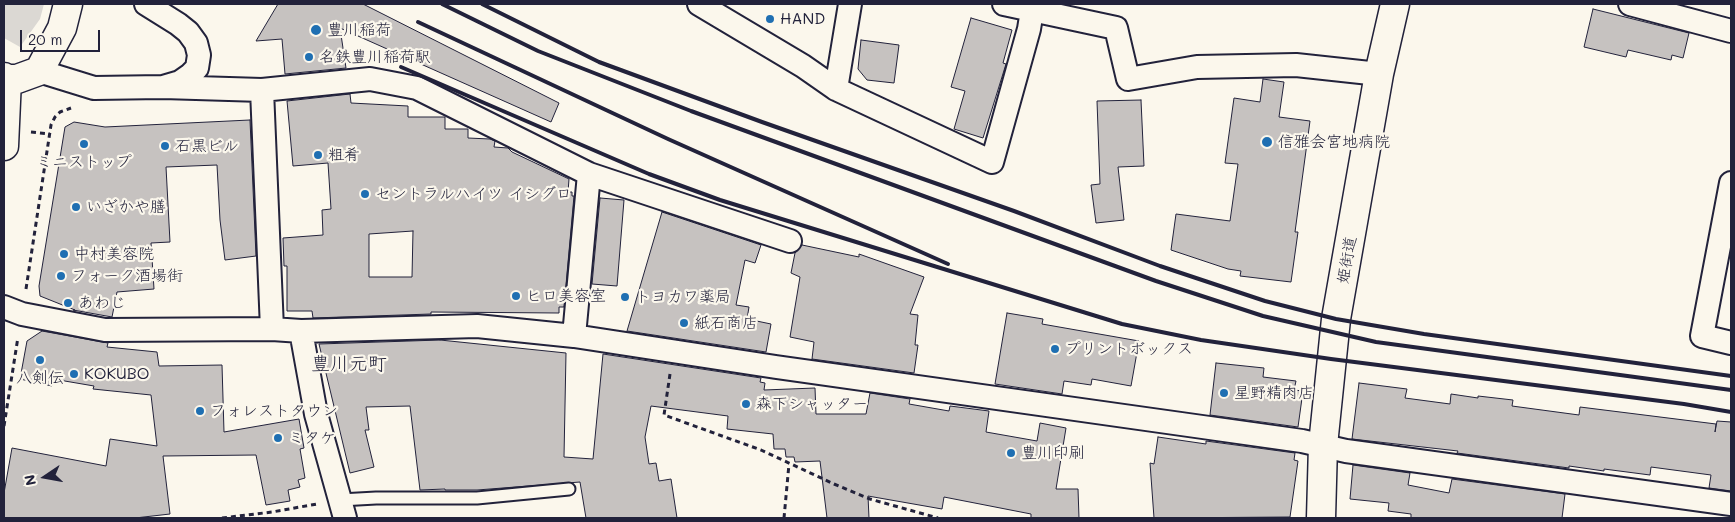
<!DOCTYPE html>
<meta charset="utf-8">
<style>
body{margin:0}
#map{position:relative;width:1735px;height:522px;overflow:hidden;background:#fbf7ec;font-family:Mali,sans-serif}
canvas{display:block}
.frame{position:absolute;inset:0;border:5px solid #22223b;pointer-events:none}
.north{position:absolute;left:20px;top:452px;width:50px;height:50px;-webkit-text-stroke:4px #fbf7ec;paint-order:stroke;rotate:258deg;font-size:14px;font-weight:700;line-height:20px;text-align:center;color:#22223b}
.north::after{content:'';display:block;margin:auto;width:18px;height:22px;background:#22223b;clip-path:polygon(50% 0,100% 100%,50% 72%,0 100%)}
.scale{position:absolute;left:20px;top:30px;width:80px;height:22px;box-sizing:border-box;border:2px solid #22223b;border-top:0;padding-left:6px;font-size:15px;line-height:18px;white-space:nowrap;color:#22223b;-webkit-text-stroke:4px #fbf7ec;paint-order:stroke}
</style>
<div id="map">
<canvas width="1735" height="522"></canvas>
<div class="frame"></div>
<div class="north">N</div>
<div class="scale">20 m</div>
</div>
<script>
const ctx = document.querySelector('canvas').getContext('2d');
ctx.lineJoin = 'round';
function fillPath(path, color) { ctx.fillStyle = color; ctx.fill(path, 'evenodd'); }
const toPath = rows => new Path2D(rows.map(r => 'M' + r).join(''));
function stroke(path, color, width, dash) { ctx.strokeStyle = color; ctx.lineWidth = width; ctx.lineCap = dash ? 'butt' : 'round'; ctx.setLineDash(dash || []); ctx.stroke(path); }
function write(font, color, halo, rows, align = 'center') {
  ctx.font = font + ' Mali,"Klee One",sans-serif'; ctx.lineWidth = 4.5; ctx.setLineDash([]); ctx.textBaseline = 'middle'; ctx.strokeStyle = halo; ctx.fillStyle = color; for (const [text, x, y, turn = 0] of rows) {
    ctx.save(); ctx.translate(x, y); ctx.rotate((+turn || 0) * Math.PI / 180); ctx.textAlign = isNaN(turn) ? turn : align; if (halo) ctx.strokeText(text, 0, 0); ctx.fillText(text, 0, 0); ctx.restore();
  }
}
const green = toPath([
 [4,4,44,4,40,19,20,47,4,38]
]);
const building = toPath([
 [278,4,363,4,559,103,551,122,340,28,346,68,285,74,282,39,256,41,278,4],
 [1593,9,1689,33,1683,58,1672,55,1671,60,1628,50,1626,57,1584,47,1593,9],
 [971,18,1012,30,1003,63,1006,64,983,138,954,129,965,91,951,87,971,18],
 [861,40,899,45,894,83,867,80,858,69,861,40],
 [1263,79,1284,82,1279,117,1310,121,1295,232,1298,232,1291,282,1240,276,1241,271,1228,269,1171,250,1176,214,1230,221,1238,164,1225,163,1234,98,1260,102,1263,79],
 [350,94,351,103,408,106,408,117,445,117,445,129,468,129,468,138,490,139,495,141,494,147,508,148,512,152,569,179,568,192,572,192,572,196,574,196,564,307,559,307,559,313,431,312,431,314,313,318,312,311,287,311,287,266,284,266,283,238,323,235,322,210,331,209,328,163,293,166,287,101,350,94],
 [413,231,412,277,369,277,369,234,413,231],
 [1141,100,1144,166,1118,167,1124,220,1096,223,1091,185,1100,184,1097,101,1141,100],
 [250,120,256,256,225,260,220,220,217,165,166,167,170,242,151,243,154,289,117,292,112,317,73,310,75,310,40,296,39,286,65,127,74,122,105,127,250,120],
 [600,198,624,200,617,286,592,284,600,198],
 [662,212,761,245,755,263,745,260,736,305,749,307,747,319,771,324,766,352,627,331,662,212],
 [802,245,859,257,859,254,924,277,910,314,918,315,915,345,918,345,914,373,812,359,814,342,790,337,800,277,791,273,795,253,802,245],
 [1007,313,1043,319,1042,324,1139,341,1131,386,1092,379,1091,385,1064,381,1062,394,995,384,1007,313],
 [42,331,108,343,107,347,157,352,159,366,222,365,224,432,299,419,304,448,300,449,305,478,298,480,300,487,288,490,290,501,266,505,256,455,163,456,170,514,135,518,4,518,4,493,12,448,106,466,110,439,157,446,151,395,93,389,94,386,53,379,52,386,20,379,27,341,42,331],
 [440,340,566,353,564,457,593,459,603,354,761,378,760,382,765,383,764,390,815,388,816,414,866,414,870,393,910,399,909,404,949,411,950,406,989,411,986,432,1037,441,1040,423,1066,428,1056,489,1078,489,1079,518,1031,518,1031,514,944,497,942,509,868,496,869,518,827,518,820,461,795,462,794,457,786,457,785,449,774,449,773,434,727,429,728,416,651,406,645,437,649,464,656,463,659,481,671,479,677,518,586,518,580,482,477,490,445,490,445,489,420,490,410,406,366,407,369,430,365,430,374,467,350,473,319,344,440,340],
 [1216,363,1264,368,1263,377,1296,381,1294,390,1303,391,1298,427,1210,415,1216,363],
 [1359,383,1407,389,1405,398,1450,404,1451,394,1478,398,1478,396,1513,400,1512,406,1579,415,1580,407,1716,424,1715,432,1717,421,1731,422,1731,491,1709,488,1711,475,1651,467,1650,475,1604,469,1604,471,1569,466,1569,468,1457,453,1458,451,1352,439,1359,383],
 [1158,437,1206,444,1206,441,1295,453,1294,460,1298,461,1290,517,1154,518,1150,463,1154,464,1158,437],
 [1353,465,1410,473,1408,485,1449,493,1452,479,1565,494,1562,518,1411,518,1411,514,1388,511,1389,503,1350,499,1353,465]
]);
const path = toPath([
 [31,132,50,134],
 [26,289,51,125,55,117,60,112,71,108],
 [670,374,664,415,761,450,834,484,870,499,938,518],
 [4,426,18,337],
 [222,518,272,512,317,504],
 [784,518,789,464]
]);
const service = toPath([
 [340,500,376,498,477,498,569,489]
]);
const minor = toPath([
 [699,4,803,66,836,89,992,162,1029,29,1033,4],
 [1004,4,1116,28,1128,79,1197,67,1296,65,1379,74],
 [1630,4,1731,31],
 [39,71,94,88,163,87,180,82,190,75,197,68,199,55,196,43,188,32,178,24,146,4],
 [163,87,262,90,370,79,417,88,589,174,790,241],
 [836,89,850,4],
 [262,90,272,329],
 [1731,183,1702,336,1731,343],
 [4,307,22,314,105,330,272,329,301,331,477,326,574,336,776,367,1302,441,1346,451,1731,504],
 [301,331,316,414,345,518],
 [574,336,589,174]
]);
const primary = toPath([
 [4,77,7,79,17,79,39,71,62,28,68,4],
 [4,146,7,79],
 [1321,518,1323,445,1336,319,1379,74,1395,4]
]);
const rail = toPath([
 [442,4,538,51,691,111,1156,281,1263,316,1376,342,1731,390],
 [482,4,599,62,762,122,1014,211,1160,266,1265,301,1336,319,1424,334,1731,376],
 [418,22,668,139,948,264],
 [401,67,649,174,720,200,1122,324,1201,340,1331,359,1684,404,1731,412]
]);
const markers = [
 [770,19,5,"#1f6fb2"],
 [316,30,6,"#1f6fb2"],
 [309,57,5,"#1f6fb2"],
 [1267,142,6,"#1f6fb2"],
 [84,144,5,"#1f6fb2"],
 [165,146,5,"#1f6fb2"],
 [318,155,5,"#1f6fb2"],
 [365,194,5,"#1f6fb2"],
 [76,207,5,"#1f6fb2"],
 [64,254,5,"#1f6fb2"],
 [61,276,5,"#1f6fb2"],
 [516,296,5,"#1f6fb2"],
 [625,297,5,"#1f6fb2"],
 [68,303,5,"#1f6fb2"],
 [684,323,5,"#1f6fb2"],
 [1055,349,5,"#1f6fb2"],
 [40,360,5,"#1f6fb2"],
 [74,374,5,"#1f6fb2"],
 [1224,393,5,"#1f6fb2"],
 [746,404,5,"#1f6fb2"],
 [200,411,5,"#1f6fb2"],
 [278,438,5,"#1f6fb2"],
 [1011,453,5,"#1f6fb2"]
];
const poiNames = [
 ["HAND",780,19],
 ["豊川稲荷",327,30],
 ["名鉄豊川稲荷駅",319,57],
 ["信雅会宮地病院",1278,142],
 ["石黒ビル",175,146],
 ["粗肴",328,155],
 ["ミニストップ",84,162,"center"],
 ["セントラルハイツ イシグロ",375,194],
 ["いざかや膳",86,207],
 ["中村美容院",74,254],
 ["フォーク酒場街",71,276],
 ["ヒロ美容室",526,296],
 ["トヨカワ薬局",635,297],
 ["あわじ",78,303],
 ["紙石商店",694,323],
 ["プリントボックス",1065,349],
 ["KOKUBO",84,374],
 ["八剣伝",40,378,"center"],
 ["星野精肉店",1234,393],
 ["森下シャッター",756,404],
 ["フォレストタウン",210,411],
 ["ミタケ",288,438],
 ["豊川印刷",1021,453]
];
const streetNames = [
 ["姫街道",1347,260,-80]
];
const quarterNames = [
 ["豊川元町",349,364]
];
fillPath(green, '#dbd8d3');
fillPath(building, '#c6c2c0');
stroke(building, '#22223b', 1);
stroke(service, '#22223b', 15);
stroke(minor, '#22223b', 26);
stroke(primary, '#22223b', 31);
stroke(path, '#22223b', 3, [5, 4]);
stroke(service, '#fbf7ec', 11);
stroke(minor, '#fbf7ec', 22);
stroke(primary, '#fbf7ec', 28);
stroke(rail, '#22223b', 4);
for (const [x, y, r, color] of markers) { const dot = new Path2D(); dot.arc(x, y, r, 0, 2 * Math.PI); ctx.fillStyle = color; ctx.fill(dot); stroke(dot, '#fbf7ec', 2); }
write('16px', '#22223b', '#fbf7ec', poiNames, 'left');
write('16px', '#22223b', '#fbf7ec', streetNames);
write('19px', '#22223b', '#fbf7ec', quarterNames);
</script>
